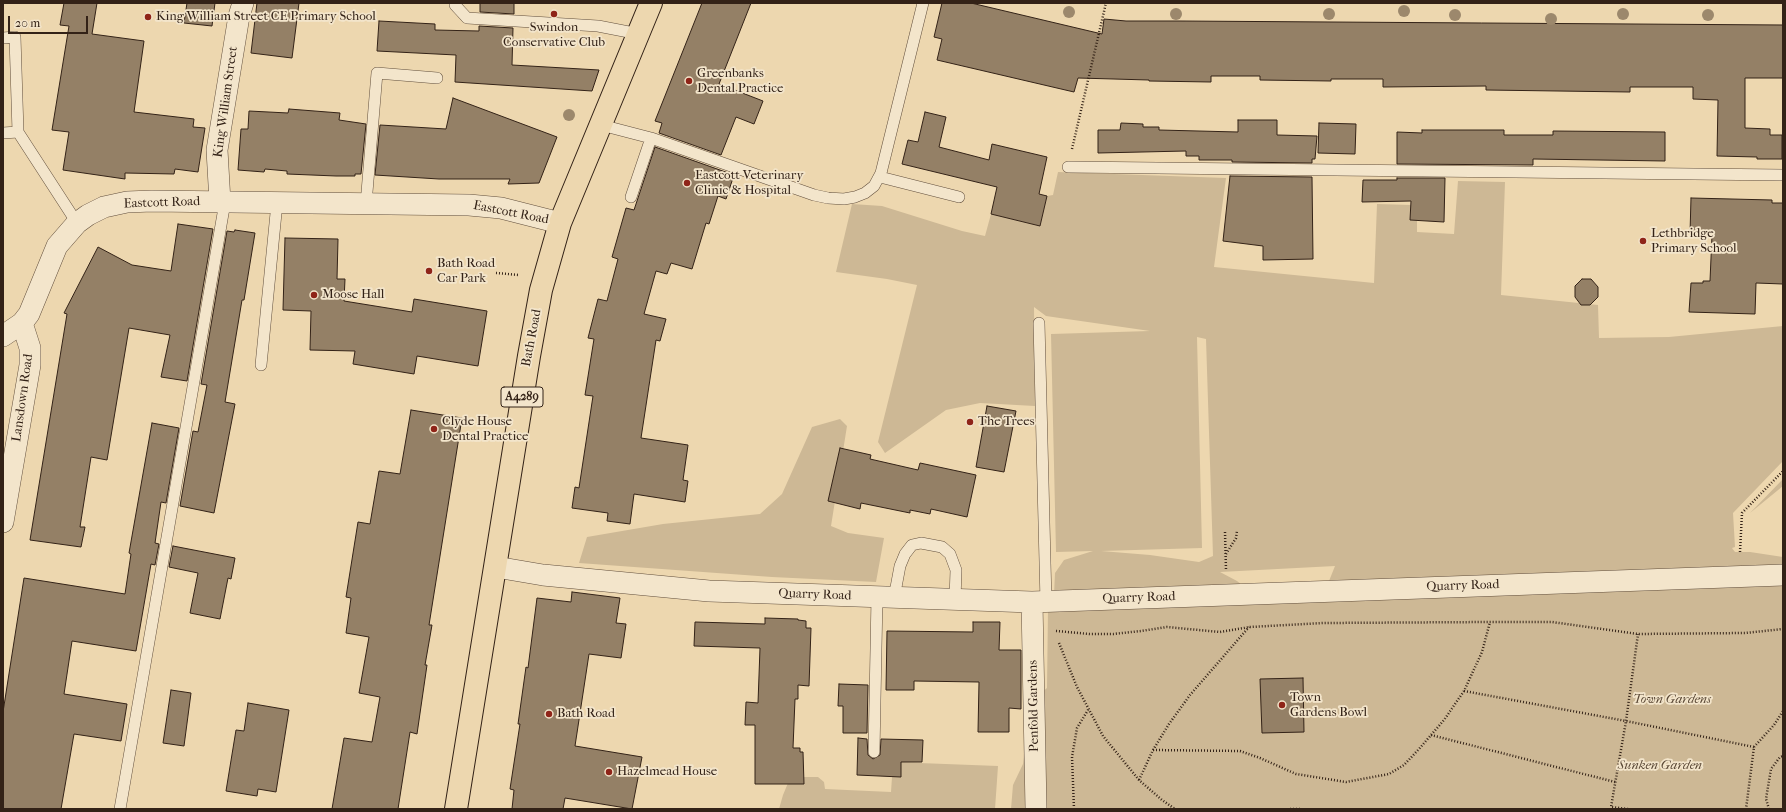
<!DOCTYPE html>
<style>
body{margin:0}
#map{position:relative;width:1786px;height:812px;overflow:hidden;background:#edd7af;font-family:"IM FELL French Canon",serif}
canvas{display:block}
.frame{position:absolute;inset:0;border:4px solid #332217;pointer-events:none}
.scale{position:absolute;left:8px;top:16px;width:80px;height:18px;box-sizing:border-box;border:2px solid #332217;border-top:0;padding-left:5px;font-size:12px;line-height:14px;white-space:nowrap;color:#332217;-webkit-text-stroke:3px #f3e5cb;paint-order:stroke}
</style>
<div id="map">
<canvas width="1786" height="812"></canvas>
<div class="frame"></div>
<div class="scale">20 m</div>
</div>
<script>
const ctx = document.querySelector('canvas').getContext('2d');
ctx.lineJoin = 'round';
function fillPath(path, color) { ctx.fillStyle = color; ctx.fill(path, 'evenodd'); }
const toPath = rows => new Path2D(rows.map(r => 'M' + r).join(''));
function stroke(path, color, width, dash) { ctx.strokeStyle = color; ctx.lineWidth = width; ctx.lineCap = dash ? 'butt' : 'round'; ctx.setLineDash(dash || []); ctx.stroke(path); }
function write(font, color, halo, rows, align = 'center') {
  ctx.font = font + ' "IM FELL French Canon",serif'; ctx.lineWidth = 3.5; ctx.setLineDash([]); ctx.textBaseline = 'middle'; ctx.strokeStyle = halo; ctx.fillStyle = color; for (const [text, x, y, turn = 0] of rows) {
    ctx.save(); ctx.translate(x, y); ctx.rotate((+turn || 0) * Math.PI / 180); ctx.textAlign = isNaN(turn) ? turn : align; if (halo) ctx.strokeText(text, 0, 0); ctx.fillText(text, 0, 0); ctx.restore();
  }
}
const green = toPath([
 [1058,172,1226,178,1214,267,1374,283,1377,204,1411,205,1410,220,1417,221,1417,232,1454,234,1458,181,1505,182,1501,295,1598,305,1599,338,1669,337,1783,326,1783,461,1733,513,1735,547,1732,548,1735,552,1750,552,1783,557,1783,809,1011,809,1013,785,1023,764,1025,743,1041,693,1047,688,1048,610,1054,595,1055,573,1064,560,1093,551,1056,552,1051,334,1150,331,1046,316,1034,307,1035,406,980,403,946,410,885,453,878,442,917,285,887,279,836,272,852,204,882,206,962,231,985,236,991,214,1040,226,1047,196,1053,195],
 [1197,337,1206,339,1213,556,1199,562,1150,555,1101,551,1202,548],
 [1335,566,1325,591,1248,590,1237,581,1220,572],
 [840,419,847,426,831,526,848,533,884,538,876,582,772,577,579,563,587,537,663,524,760,514,782,494,812,427],
 [1783,479,1783,486,1750,513],
 [893,762,998,766,995,809,779,809,783,795,788,783,799,777,818,777,824,782,825,789,891,792]
]);
const building = toPath([
 [64,3,97,3,92,34,144,41,134,112,194,119,193,127,205,128,198,172,175,169,174,174,125,173,125,179,63,170,69,132,52,130,69,26,60,25,64,3],
 [187,3,215,3,212,26,184,23,187,3],
 [257,3,299,3,292,58,251,53,257,3],
 [480,3,514,3,514,14,480,12,480,3],
 [702,3,751,3,719,84,763,101,754,124,736,117,721,155,659,133,662,123,655,121,702,3],
 [942,3,971,3,1102,34,1104,19,1126,21,1180,21,1783,25,1783,78,1745,78,1745,128,1770,129,1770,135,1782,135,1782,159,1757,159,1757,157,1717,156,1718,100,1693,99,1693,87,1630,87,1630,92,1486,90,1486,86,1383,87,1383,79,1331,79,1331,81,1260,80,1260,76,1211,76,1211,82,1149,81,1149,80,1078,78,1074,92,937,60,942,39,934,37,942,3],
 [379,21,435,24,435,30,479,31,479,26,513,28,512,65,599,70,592,91,455,82,456,55,377,51,379,21],
 [453,98,557,137,539,183,508,184,510,179,439,179,375,175,380,125,446,129,453,98],
 [289,109,340,113,339,120,366,124,361,174,355,174,355,176,336,176,287,174,287,171,265,169,264,172,238,170,241,129,248,129,249,111,288,113,289,109],
 [925,112,946,117,939,147,989,160,992,144,1047,157,1039,194,1047,196,1040,226,991,214,997,187,902,164,908,140,918,142,925,112],
 [1238,120,1277,120,1277,135,1317,136,1315,159,1312,159,1312,163,1232,162,1232,160,1199,160,1199,156,1186,156,1186,151,1098,153,1098,130,1120,130,1121,123,1143,124,1143,127,1159,127,1159,130,1238,132,1238,120],
 [1319,123,1356,124,1355,154,1318,153,1319,123],
 [1422,130,1504,130,1504,135,1553,135,1553,131,1665,132,1665,161,1533,159,1533,165,1397,164,1397,132,1422,133,1422,130],
 [655,147,734,175,726,199,718,196,709,224,706,223,692,269,671,263,667,274,656,271,644,314,666,319,660,341,656,340,641,438,688,445,683,480,688,481,685,502,634,494,630,524,607,521,608,513,572,508,575,487,579,488,593,396,585,395,594,339,588,338,598,299,607,301,618,259,612,257,626,208,634,210,655,147],
 [1230,176,1312,177,1313,259,1263,260,1263,246,1223,241,1230,176],
 [1397,178,1445,178,1444,222,1410,220,1411,201,1362,202,1363,180,1397,180,1397,178],
 [1691,198,1772,200,1772,203,1783,203,1783,284,1756,283,1755,314,1689,312,1691,283,1703,283,1703,281,1710,281,1712,235,1690,234,1691,198],
 [178,224,213,229,187,381,161,377,170,335,129,328,107,460,91,457,80,527,85,527,81,547,30,540,67,314,64,313,98,247,132,265,171,271,178,224],
 [235,230,255,233,244,300,242,300,225,402,235,404,214,513,180,506,193,431,198,432,207,385,201,384,227,231,234,232,235,230],
 [285,238,338,239,337,279,345,279,344,301,412,312,414,299,487,311,478,366,417,356,414,374,353,364,355,351,310,350,311,311,283,310,285,238],
 [1582,279,1591,279,1598,287,1598,297,1590,305,1581,305,1575,297,1575,286,1582,279],
 [987,406,1016,411,1004,472,976,467,987,406],
 [411,410,462,418,429,625,432,625,425,665,427,665,417,734,410,732,398,809,332,809,344,738,372,742,380,697,359,693,369,637,346,633,351,598,346,597,358,522,370,524,379,471,400,474,411,410],
 [152,423,179,428,166,503,161,502,155,543,159,544,155,565,151,564,136,651,72,641,64,694,127,704,121,741,74,734,61,809,3,809,3,712,24,578,125,594,131,554,129,553,152,423],
 [840,448,871,455,870,459,918,470,920,463,976,475,967,517,931,509,930,514,910,510,910,513,861,503,860,509,828,501,840,448],
 [173,546,235,558,231,579,228,578,220,619,190,613,198,573,169,567,173,546],
 [572,592,620,598,616,623,626,624,621,658,589,654,575,746,642,757,632,809,565,798,563,809,512,809,514,790,510,789,520,724,518,724,526,667,528,668,537,598,571,602,572,592],
 [765,618,798,619,798,620,806,621,806,628,811,628,809,686,798,685,798,699,795,699,793,748,800,748,800,752,803,752,804,784,755,784,755,725,745,725,746,702,758,703,760,648,694,646,695,622,765,624,765,618],
 [973,622,1000,622,999,650,1021,650,1021,709,1009,708,1009,732,978,732,979,682,914,681,914,690,886,690,887,631,973,632,973,622],
 [1303,678,1304,732,1262,733,1260,679,1303,678],
 [839,684,868,685,867,733,843,733,843,706,838,706,839,684],
 [171,690,191,693,184,746,163,743,171,690],
 [248,703,289,710,276,792,258,789,257,796,226,791,236,730,244,731,248,703],
 [858,738,867,739,868,755,873,759,880,755,881,739,923,740,922,762,901,762,901,777,857,775,858,738]
]);
const path = toPath([
 [1072,149,1106,3],
 [496,273,519,275],
 [1225,532,1226,570],
 [1740,552,1742,513,1783,471],
 [1226,554,1236,538,1237,531],
 [1056,631,1090,634,1113,634,1141,631,1167,627,1220,632,1250,627,1323,623,1490,622,1552,622,1638,634,1745,633,1783,629],
 [1059,643,1077,687,1103,736,1139,780,1162,800,1175,809],
 [1464,691,1626,721,1638,634],
 [1431,735,1615,782],
 [1754,747,1774,725,1783,711],
 [1153,750,1240,751,1260,758,1296,774,1346,782,1389,774,1404,765,1419,749,1444,720,1464,691,1482,652,1490,622],
 [1139,780,1153,750,1169,724,1190,695,1249,627],
 [1074,809,1072,757,1077,728,1088,710],
 [1290,809,1302,809],
 [1628,809,1611,807,1626,721,1754,747,1746,809],
 [1769,809,1766,799,1771,769,1780,757,1783,756]
]);
const service = toPath([
 [455,5,467,18,598,26,639,34],
 [3,38,15,37,18,132,77,223],
 [601,125,651,138,814,195,828,198,844,199,855,197,865,193,874,186,881,173,923,3],
 [3,133,18,132],
 [1068,167,1783,175],
 [880,177,959,197],
 [631,197,651,138],
 [366,204,377,73,437,78],
 [1039,323,1046,602],
 [261,365,277,203],
 [894,598,900,566,905,554,912,545,921,543,942,547,950,554,956,570,955,600],
 [874,752,877,597],
 [120,809,225,202]
]);
const minor = toPath([
 [220,202,217,150,239,16,243,3],
 [3,336,22,323,29,314,57,246,77,223,88,215,104,207,127,202,152,201,469,205,501,208,560,223],
 [3,522,30,365,30,348,22,323],
 [496,567,543,575,709,591,1032,602,1783,575],
 [1032,602,1036,809]
]);
const primary = toPath([
 [456,809,529,356,541,290,560,223,651,3]
]);
const trees = [
 [1404,11],
 [1069,12],
 [1176,14],
 [1329,14],
 [1623,14],
 [1455,15],
 [1708,15],
 [1551,19],
 [569,115]
];
const markers = [
 [554,14,4,"#8f2418"],
 [148,17,4,"#8f2418"],
 [689,81,4,"#8f2418"],
 [687,183,4,"#8f2418"],
 [1643,241,4,"#8f2418"],
 [429,271,4,"#8f2418"],
 [314,295,4,"#8f2418"],
 [970,422,4,"#8f2418"],
 [434,429,4,"#8f2418"],
 [1282,705,4,"#8f2418"],
 [549,714,4,"#8f2418"],
 [609,772,4,"#8f2418"]
];
const shields = [
 [522,397,42]
];
const shieldNames = [
 ["A4289",522,397]
];
const poiNames = [
 ["King William Street CE Primary School",156,17],
 ["Swindon",554,28,"center"],
 ["Conservative Club",554,43,"center"],
 ["Greenbanks",697,74],
 ["Dental Practice",697,89],
 ["Eastcott Veterinary",695,176],
 ["Clinic & Hospital",695,191],
 ["Lethbridge",1651,234],
 ["Primary School",1651,249],
 ["Bath Road",437,264],
 ["Car Park",437,279],
 ["Moose Hall",322,295],
 ["Clyde House",442,422],
 ["Dental Practice",442,437],
 ["The Trees",978,422],
 ["Town",1290,698],
 ["Gardens Bowl",1290,713],
 ["Bath Road",557,714],
 ["Hazelmead House",617,772]
];
const streetNames = [
 ["King William Street",226,102,-82],
 ["Eastcott Road",162,203,-2],
 ["Eastcott Road",511,213,11],
 ["Bath Road",532,338,-79],
 ["Lansdown Road",23,398,-82],
 ["Quarry Road",1463,586,-2],
 ["Quarry Road",815,595,2],
 ["Quarry Road",1139,598,-2],
 ["Penfold Gardens",1034,706,-91]
];
const parkNames = [
 ["Town Gardens",1672,700],
 ["Sunken Garden",1660,766]
];
fillPath(green, '#cdb895');
fillPath(building, '#948066');
stroke(building, '#332217', 1);
stroke(service, '#624f3d', 12);
stroke(minor, '#624f3d', 22);
stroke(primary, '#332217', 24);
stroke(path, '#332217', 2.5, [1, 2]);
stroke(service, '#f3e5cb', 11);
stroke(minor, '#f3e5cb', 21);
stroke(primary, '#edd7af', 22);
ctx.fillStyle = '#9c886c';
for (const [x, y] of trees) { ctx.beginPath(); ctx.arc(x, y, 6, 0, 2 * Math.PI); ctx.fill(); }
for (const [x, y, r, color] of markers) { const dot = new Path2D(); dot.arc(x, y, r, 0, 2 * Math.PI); ctx.fillStyle = color; ctx.fill(dot); stroke(dot, '#f3e5cb', 1.5); }
for (const [x, y, w] of shields) { const box = new Path2D(); box.roundRect(x - w / 2, y - 10, w, 20, 3); ctx.fillStyle = '#f3e5cb'; ctx.fill(box); stroke(box, '#332217', 1); }
write('bold 12px', '#332217', null, shieldNames);
write('13px', '#332217', '#f3e5cb', poiNames, 'left');
write('13px', '#332217', '#f3e5cb', streetNames);
write('italic 13px', '#5a4836', '#f3e5cb', parkNames);
</script>
